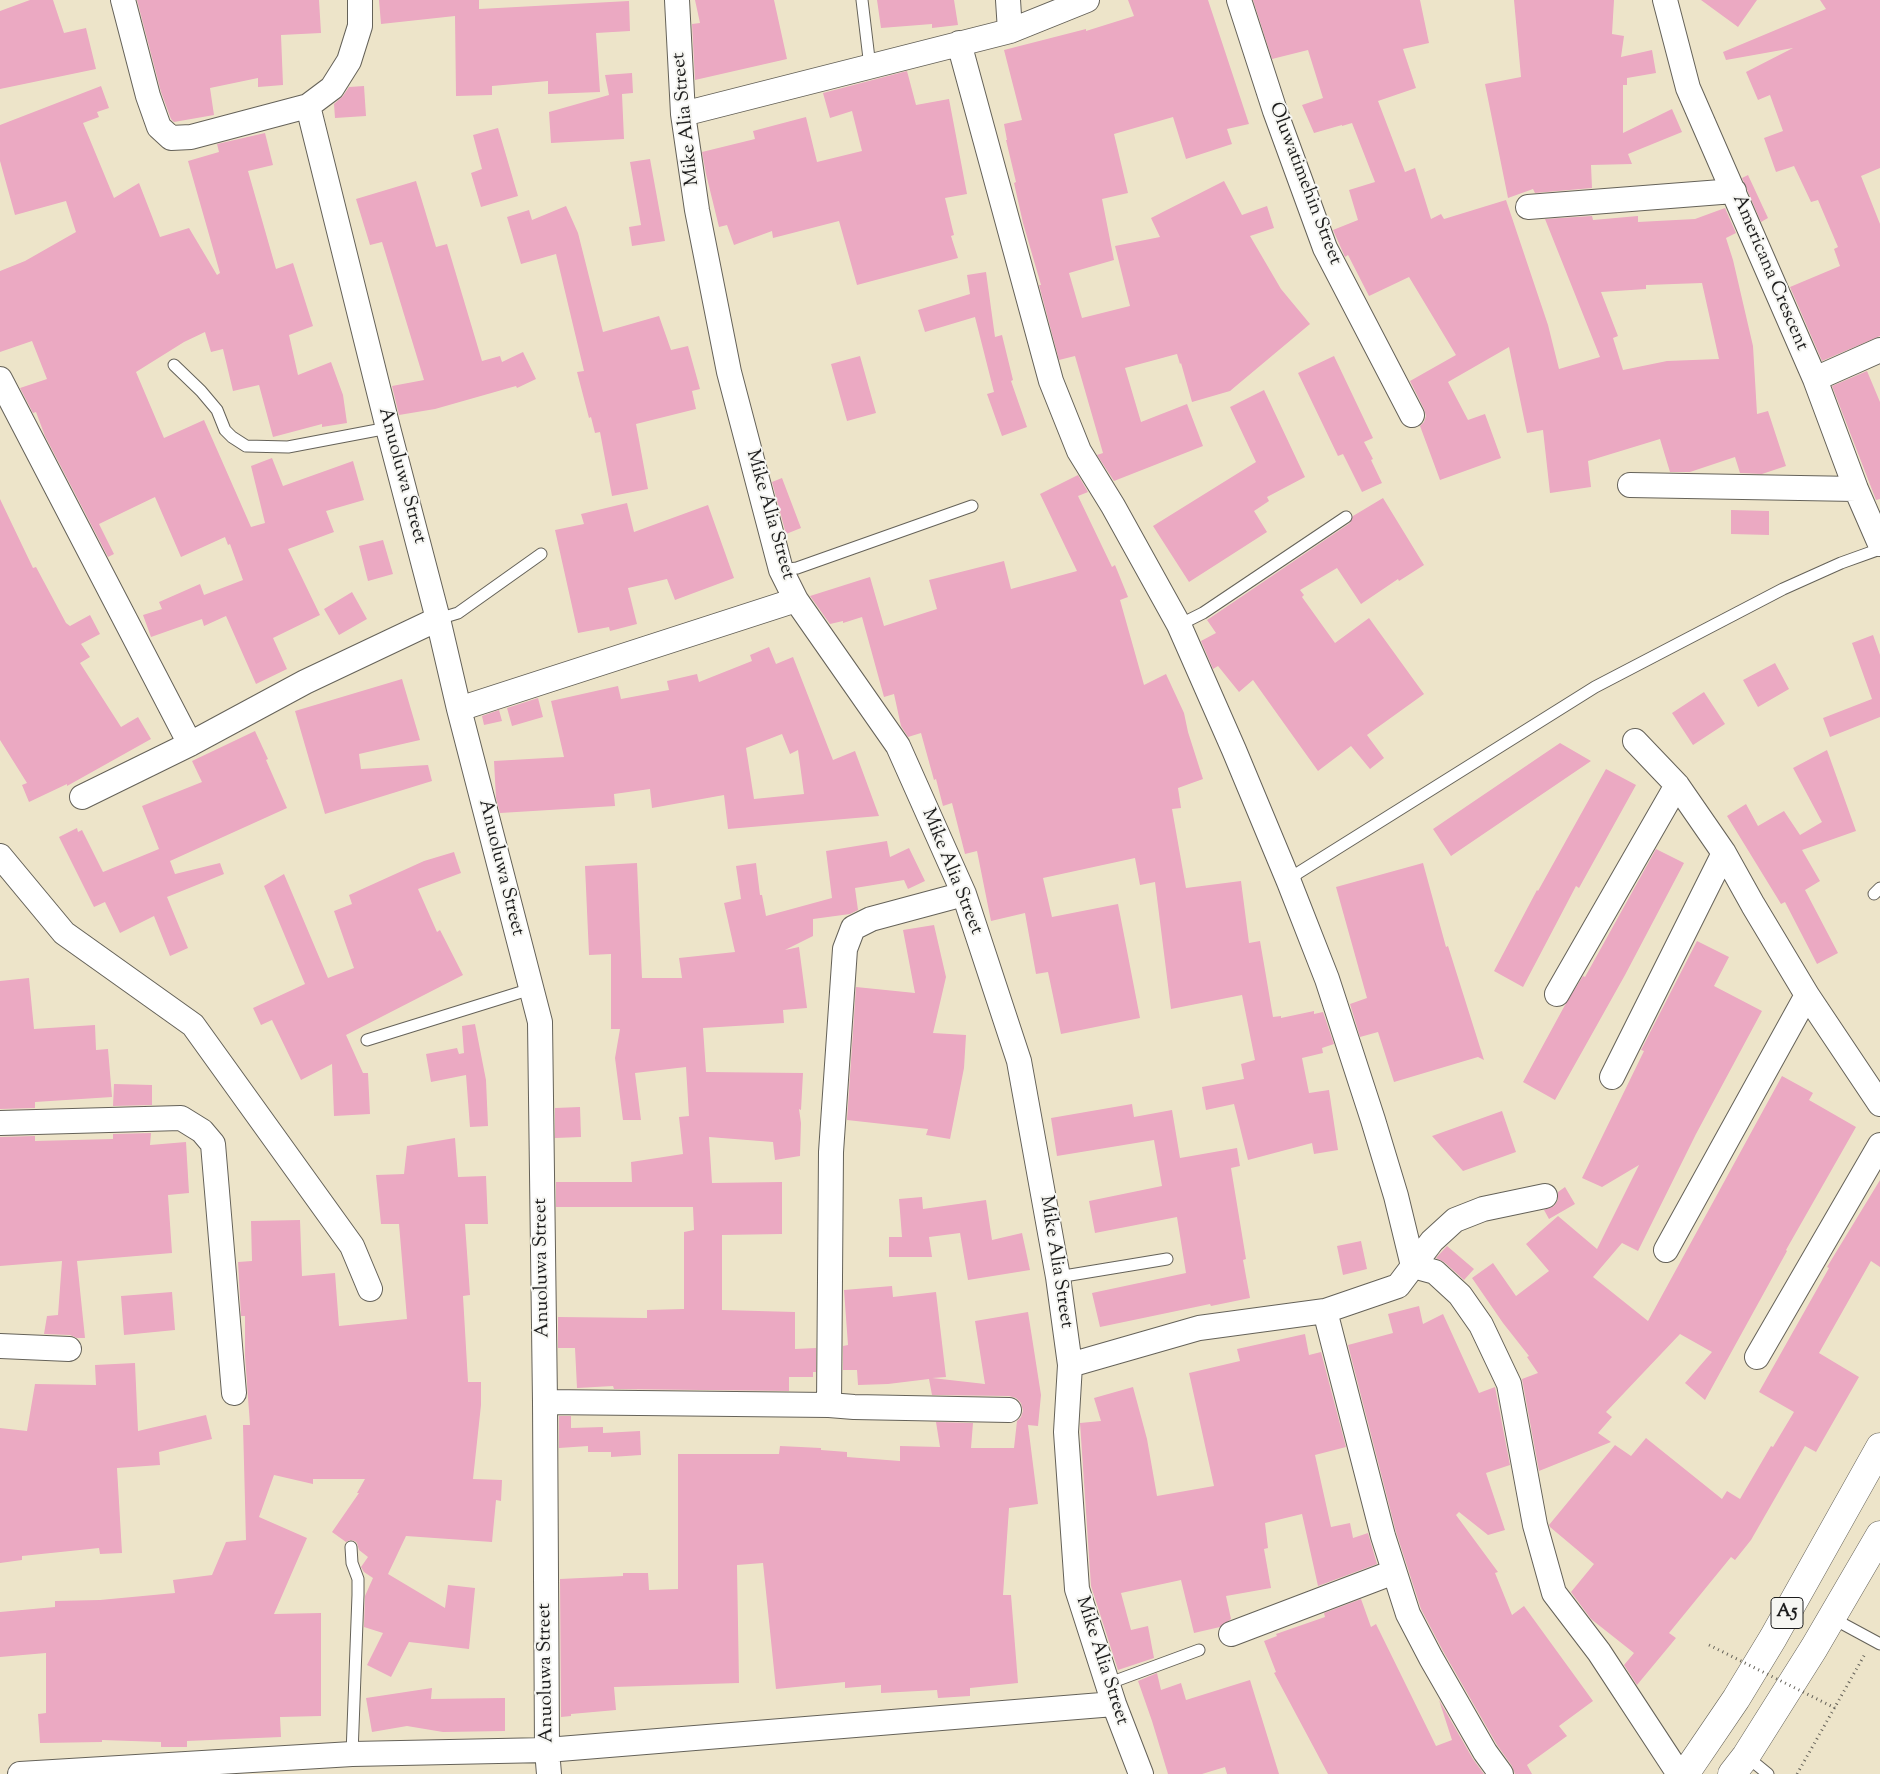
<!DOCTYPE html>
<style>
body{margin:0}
canvas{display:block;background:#ede4c9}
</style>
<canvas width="1880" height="1774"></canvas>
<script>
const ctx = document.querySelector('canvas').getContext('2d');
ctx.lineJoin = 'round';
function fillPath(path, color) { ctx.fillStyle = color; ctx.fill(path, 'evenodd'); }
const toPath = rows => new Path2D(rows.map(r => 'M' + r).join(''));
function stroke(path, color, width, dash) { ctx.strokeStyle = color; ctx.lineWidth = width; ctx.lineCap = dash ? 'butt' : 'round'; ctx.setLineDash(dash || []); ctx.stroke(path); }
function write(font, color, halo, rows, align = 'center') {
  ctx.font = font + ' "Sorts Mill Goudy",serif'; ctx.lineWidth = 4; ctx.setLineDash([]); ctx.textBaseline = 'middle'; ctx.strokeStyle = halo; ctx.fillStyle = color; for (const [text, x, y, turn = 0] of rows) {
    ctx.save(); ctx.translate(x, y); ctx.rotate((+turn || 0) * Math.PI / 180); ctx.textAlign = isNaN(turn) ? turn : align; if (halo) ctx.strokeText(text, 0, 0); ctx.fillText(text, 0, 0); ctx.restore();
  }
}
const building = toPath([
 [30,0,53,0,64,33,86,28,96,69,0,89,0,11],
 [137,0,319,0,321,33,281,35,283,85,258,87,258,78,210,88,214,115,174,122,171,119,161,92],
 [379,0,479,0,479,9,629,1,630,31,596,33,600,92,548,94,548,81,492,86,492,95,456,96,455,16,381,24],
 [695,0,774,0,787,59,695,80,692,24,700,23],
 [877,0,954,0,958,25,932,28,932,24,881,28],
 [1128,0,1208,0,1249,124,1227,129,1232,144,1186,159,1173,117,1114,134,1128,193,1102,199,1114,260,1069,273,1082,318,1130,306,1115,246,1160,237,1151,218,1224,181,1242,215,1267,206,1274,228,1250,236,1281,289,1310,324,1230,391,1192,402,1181,363,1180,364,1177,354,1125,368,1141,422,1187,404,1203,446,1114,481,1097,455,1103,453,1075,356,1059,360,1039,285,1041,285,1023,223,1014,183,1016,182,1006,140,1007,140,1004,124,1022,120,1004,50,1086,29,1086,31,1134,16],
 [1253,0,1420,0,1429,43,1403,49,1416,88,1378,101,1405,172,1415,168,1431,219,1441,214,1444,219,1506,200,1548,325,1559,369,1600,357,1545,219,1592,216,1593,220,1638,216,1638,222,1695,219,1725,208,1736,233,1726,238,1733,260,1753,346,1757,414,1768,411,1786,466,1762,474,1740,473,1735,457,1690,472,1670,472,1660,439,1588,461,1591,487,1550,493,1543,430,1527,433,1509,347,1448,382,1468,420,1485,414,1501,458,1440,480,1420,426,1424,422,1426,416,1424,409,1410,381,1456,355,1409,277,1369,296,1348,255,1345,257,1333,230,1358,220,1349,190,1375,182,1352,123,1342,126,1342,125,1314,133,1302,105,1323,98,1308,50,1272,59],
 [1702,283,1719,359,1667,361,1623,370,1613,338,1618,336,1601,292,1646,289,1646,285],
 [1514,0,1614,0,1612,34,1624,36,1621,57,1652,50,1656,73,1627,78,1627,85,1623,85,1623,133,1672,109,1682,132,1628,154,1632,164,1591,165,1592,188,1535,193,1533,189,1508,198,1485,84,1521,77],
 [1701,0,1757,0,1738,27],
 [1820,0,1880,0,1880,168,1861,176,1880,224,1880,336,1822,361,1790,287,1840,266,1834,249,1838,247,1818,200,1811,202,1794,166,1776,172,1764,138,1783,131,1770,95,1758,100,1746,72,1793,48,1726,60,1723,52,1826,9],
 [907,71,916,105,949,99,967,194,945,198,954,235,951,236,958,258,857,285,839,221,773,238,772,231,734,245,727,225,719,227,706,174,702,152,755,139,753,131,806,117,817,162,862,151,852,111,830,118,823,93],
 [632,73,633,93,622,94,624,139,551,143,549,112,609,95,605,75],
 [101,86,109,108,97,112,99,117,83,123,114,198,139,183,160,237,189,228,217,275,220,273,188,161,219,152,217,144,265,133,273,165,248,171,276,269,293,263,313,326,289,335,298,375,331,362,343,395,347,423,322,427,322,424,273,437,259,385,233,391,223,349,211,352,205,332,184,342,136,372,164,438,204,420,251,527,265,523,251,466,272,458,283,486,353,461,364,500,326,511,334,532,288,549,320,615,273,638,287,669,256,684,226,616,204,626,202,619,151,637,143,615,162,609,159,602,200,584,204,595,243,580,230,544,228,545,225,537,181,557,155,497,99,524,114,554,108,557,45,436,36,412,33,413,20,388,47,379,32,341,0,352,0,271,25,261,76,232,66,201,15,215,0,161,0,125],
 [364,86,366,116,335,118,334,104,343,96,349,87],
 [498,128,518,196,481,207,471,173,482,169,473,135],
 [650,159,665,241,632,246,629,227,641,225,630,162],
 [1748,175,1768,218,1761,222,1742,178],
 [416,181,436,247,447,244,482,361,500,356,502,362,523,352,536,379,517,388,516,386,435,409,399,415,392,386,424,380,382,242,370,245,356,199],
 [566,206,578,233,603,332,659,316,671,350,688,346,700,389,692,391,696,409,636,424,648,489,612,496,600,432,595,433,591,417,589,418,577,372,584,371,556,254,521,264,507,217,529,210,532,220],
 [986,272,995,337,1002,335,1013,380,1011,381,1027,427,1002,436,987,394,994,392,975,317,925,332,918,310,970,294,967,275],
 [860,356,876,413,847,421,831,364],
 [1334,356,1373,438,1364,442,1373,459,1371,460,1382,483,1362,492,1343,454,1338,456,1298,373],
 [1867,371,1880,402,1880,499,1876,500,1832,386],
 [1264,390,1305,477,1267,497,1269,501,1254,511,1267,532,1189,582,1153,526,1256,462,1230,407],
 [1078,475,1088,492,1078,496,1112,567,1115,565,1128,597,1120,600,1144,685,1166,674,1184,713,1188,732,1203,779,1178,788,1181,808,1172,809,1186,888,1241,881,1249,943,1260,941,1273,1017,1281,1016,1281,1018,1314,1011,1314,1014,1323,1012,1334,1044,1322,1048,1323,1053,1302,1058,1309,1093,1329,1090,1338,1150,1314,1154,1312,1143,1248,1160,1234,1104,1206,1110,1202,1087,1244,1079,1241,1064,1255,1060,1242,995,1171,1009,1155,882,1140,885,1135,858,1043,878,1052,917,1118,904,1140,1018,1061,1034,1048,972,1036,974,1025,913,991,921,977,851,965,854,952,803,943,806,936,779,934,780,921,733,908,737,901,726,894,694,884,697,862,617,843,623,843,621,830,624,810,596,870,577,884,626,937,609,929,580,1004,561,1011,589,1077,571,1040,494],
 [782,478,801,528,786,534,772,482],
 [1383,498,1424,565,1399,581,1398,579,1361,604,1337,568,1300,590,1304,595,1302,597,1335,643,1369,618,1424,694,1367,735,1384,758,1370,769,1351,746,1318,771,1253,680,1239,692,1218,666,1213,669,1201,641,1216,633,1207,620,1350,523,1353,516],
 [0,499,33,568,36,567,66,623,70,626,90,615,100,634,81,644,90,657,80,663,121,727,138,717,151,739,67,786,67,784,29,802,22,785,27,783,0,740],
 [627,503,634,532,708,505,734,578,675,600,667,579,628,588,637,624,610,631,609,627,578,633,555,530,584,524,581,514],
 [1731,510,1769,511,1769,535,1731,534],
 [383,540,393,574,368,581,359,546],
 [352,592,367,619,339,635,324,609],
 [1873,635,1880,655,1880,717,1830,737,1823,718,1872,699,1852,643],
 [769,647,776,664,793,657,833,760,855,751,879,816,728,829,724,795,652,808,650,789,614,794,615,806,500,813,496,798,494,761,564,757,551,701,618,686,621,699,669,690,667,681,697,674,699,682,752,661,750,655],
 [782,734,790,754,798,750,804,794,754,799,746,748],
 [1775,663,1789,689,1758,707,1743,680],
 [402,679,420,740,359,754,361,769,428,765,432,781,325,814,295,711],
 [1704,692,1725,724,1693,745,1672,713],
 [538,698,543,717,512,726,507,708],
 [499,710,502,721,484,725,482,716],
 [255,731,268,759,266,760,287,808,170,861,175,874,220,863,224,874,167,897,188,948,170,956,154,916,120,933,105,902,94,907,59,837,77,828,78,832,82,830,103,872,159,849,142,806,202,782,192,761],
 [1560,743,1591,761,1451,856,1433,829],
 [1827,750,1856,831,1802,850,1820,881,1805,890,1838,953,1817,964,1785,902,1781,904,1727,816,1746,804,1758,826,1784,811,1800,835,1822,822,1793,768],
 [1606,769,1636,785,1579,888,1576,886,1523,987,1494,971,1537,890,1538,891],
 [887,841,890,857,909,848,925,881,908,889,904,880,855,888,858,910,850,914,813,919,813,936,785,950,799,947,807,1008,783,1010,784,1023,703,1028,706,1072,803,1073,801,1110,799,1109,801,1123,800,1156,775,1160,773,1142,709,1137,712,1183,782,1182,782,1234,722,1235,722,1310,795,1312,795,1349,816,1348,816,1372,813,1372,813,1377,789,1377,789,1391,614,1389,613,1386,577,1388,575,1348,558,1348,558,1317,647,1318,647,1310,684,1309,684,1232,694,1230,693,1207,556,1207,556,1182,632,1182,631,1162,683,1154,679,1117,689,1116,686,1067,635,1073,641,1120,623,1120,615,1058,620,1029,611,1029,611,954,589,955,585,866,637,863,642,978,682,978,679,958,735,952,724,903,741,899,736,866,756,863,760,895,762,895,766,916,832,898,826,851],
 [1656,849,1684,863,1625,975,1555,1100,1523,1082,1565,1005,1583,976,1585,977],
 [454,852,461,873,418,889,437,932,440,930,463,975,346,1035,363,1073,368,1073,370,1114,334,1116,332,1064,301,1080,272,1020,261,1025,253,1008,305,984,264,886,284,874,328,978,354,968,334,911,352,904,349,895,424,861],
 [1423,863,1446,947,1448,946,1484,1060,1478,1057,1394,1082,1378,1032,1360,1037,1350,1004,1367,998,1336,887],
 [934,925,946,977,933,1033,966,1035,964,1068,950,1139,926,1135,928,1129,847,1120,856,987,915,993,903,930],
 [1697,941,1729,957,1714,986,1762,1011,1696,1134,1638,1251,1622,1243,1593,1277,1648,1321,1782,1076,1813,1093,1809,1100,1856,1127,1786,1250,1787,1251,1705,1400,1685,1383,1712,1352,1680,1334,1606,1412,1612,1417,1598,1433,1611,1442,1539,1471,1522,1379,1538,1373,1527,1357,1529,1356,1503,1323,1472,1278,1493,1263,1516,1296,1549,1271,1526,1244,1558,1216,1597,1249,1639,1165,1602,1187,1582,1178,1644,1051,1641,1050],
 [29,978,34,1029,95,1025,96,1050,108,1049,112,1097,35,1102,35,1108,0,1109,0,981],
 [475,1024,486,1080,488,1126,470,1127,466,1075,431,1082,426,1054,457,1048,459,1054,464,1053,462,1026],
 [114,1084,152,1085,152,1105,113,1106],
 [1132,1104,1134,1117,1172,1110,1180,1158,1237,1148,1240,1166,1231,1168,1246,1259,1243,1260,1250,1298,1211,1306,1210,1304,1100,1327,1092,1293,1186,1273,1177,1217,1095,1233,1089,1201,1162,1186,1154,1140,1057,1156,1051,1118],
 [580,1107,581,1137,555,1138,555,1108],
 [1502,1111,1516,1152,1463,1171,1432,1136],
 [151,1133,150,1145,186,1142,189,1193,168,1195,172,1253,77,1261,85,1338,77,1338,70,1335,44,1334,47,1316,58,1315,62,1261,0,1266,0,1137,35,1136,35,1141,113,1139,113,1134],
 [455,1138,458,1177,486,1176,488,1224,465,1224,470,1295,463,1296,468,1382,481,1382,481,1405,473,1479,502,1480,501,1501,496,1500,492,1542,406,1536,388,1574,445,1608,448,1585,475,1588,469,1649,409,1642,391,1677,367,1665,383,1633,364,1627,365,1596,373,1578,364,1572,361,1567,368,1557,359,1550,357,1543,355,1541,350,1540,346,1542,332,1532,359,1493,357,1493,365,1479,313,1479,313,1484,274,1475,259,1517,307,1538,274,1614,321,1613,321,1716,280,1717,281,1737,187,1741,187,1747,161,1747,161,1742,102,1740,102,1742,40,1743,38,1714,46,1713,46,1653,0,1657,0,1612,55,1607,55,1601,100,1600,175,1593,173,1580,212,1575,226,1542,246,1540,243,1425,250,1425,245,1356,245,1316,241,1316,238,1262,252,1261,251,1221,300,1220,302,1276,335,1273,339,1326,407,1319,399,1224,381,1224,376,1175,404,1174,407,1146],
 [1880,1180,1880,1267,1871,1261,1819,1353,1859,1377,1816,1452,1805,1446,1751,1540,1735,1560,1731,1557,1669,1633,1676,1638,1637,1685,1624,1665,1634,1653,1591,1619,1571,1592,1594,1564,1550,1527,1549,1525,1615,1445,1631,1456,1646,1438,1722,1499,1727,1491,1740,1499,1771,1446,1773,1447,1794,1412,1759,1392,1829,1268,1827,1267],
 [1565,1187,1575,1204,1549,1219,1544,1210,1554,1206,1558,1200,1558,1192],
 [922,1197,923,1209,986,1200,992,1240,1022,1233,1030,1270,968,1280,960,1233,929,1237,932,1257,889,1257,889,1237,902,1237,899,1199],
 [1361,1241,1367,1269,1343,1275,1337,1246],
 [1447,1246,1474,1269,1464,1280,1444,1262,1436,1258],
 [892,1286,893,1297,936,1292,946,1377,932,1378,985,1384,975,1321,1028,1312,1041,1395,1038,1426,1028,1425,1038,1504,1009,1508,1003,1595,1011,1595,1018,1683,970,1688,970,1696,938,1698,937,1690,881,1693,881,1685,845,1688,845,1682,776,1689,763,1563,737,1565,739,1683,614,1687,616,1710,571,1714,571,1716,561,1717,560,1579,623,1576,623,1573,648,1573,649,1590,678,1589,678,1454,779,1454,780,1446,821,1448,821,1450,847,1452,847,1457,900,1461,900,1446,940,1447,936,1422,973,1423,971,1448,1014,1448,1017,1421,1021,1417,1023,1411,1021,1403,1016,1398,1009,1396,932,1395,929,1379,888,1384,858,1385,857,1370,843,1370,843,1346,848,1345,844,1290],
 [172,1292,175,1330,124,1335,121,1296],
 [1419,1306,1423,1324,1443,1314,1479,1393,1495,1387,1510,1465,1486,1473,1505,1530,1488,1535,1459,1512,1456,1515,1498,1572,1495,1573,1512,1615,1524,1606,1593,1701,1559,1726,1567,1736,1527,1765,1532,1774,1515,1774,1512,1766,1497,1745,1443,1651,1421,1609,1396,1532,1348,1345,1393,1333,1388,1314],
 [1305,1334,1309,1355,1321,1352,1346,1447,1315,1455,1331,1527,1350,1523,1353,1538,1368,1533,1377,1564,1318,1586,1302,1514,1265,1523,1268,1548,1264,1549,1271,1588,1226,1596,1231,1619,1220,1627,1194,1633,1181,1580,1121,1593,1131,1630,1148,1626,1154,1658,1118,1670,1091,1586,1080,1423,1101,1421,1094,1398,1133,1387,1147,1439,1157,1496,1214,1486,1189,1373,1240,1361,1237,1349],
 [135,1363,138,1431,206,1415,212,1439,159,1452,160,1465,117,1468,122,1553,100,1554,99,1548,22,1556,22,1560,0,1563,0,1428,27,1431,35,1384,96,1385,95,1365],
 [559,1416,571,1416,571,1428,603,1427,603,1433,640,1431,641,1455,611,1457,611,1452,588,1452,588,1446,559,1448],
 [1361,1599,1371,1627,1376,1624,1436,1746,1452,1740,1439,1700,1473,1759,1484,1774,1328,1774,1274,1673,1276,1672,1264,1641,1277,1636,1276,1634,1325,1617,1324,1613],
 [1157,1673,1161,1690,1181,1683,1186,1700,1250,1680,1279,1774,1227,1774,1225,1767,1202,1774,1168,1774,1152,1721,1138,1681],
 [432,1688,431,1699,505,1698,505,1731,443,1732,407,1726,372,1732,366,1698]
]);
const path = toPath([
 [1797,1774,1865,1654]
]);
const lane = toPath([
 [862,0,870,67],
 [174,365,201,391,217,410,225,430,232,437,246,446,288,447,388,428],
 [781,570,797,568,972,506],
 [438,619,458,613,541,554],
 [1179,625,1203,613,1346,517],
 [1289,882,1298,873,1595,687,1783,589,1841,563,1880,549],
 [1874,894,1880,888],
 [367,1040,531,989],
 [1058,1277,1167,1259],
 [351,1547,352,1563,358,1579,358,1595,352,1754],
 [1832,1618,1880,1644],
 [1107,1684,1199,1650],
 [1746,1756,1768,1774]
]);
const street = toPath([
 [123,0,148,96,159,127,171,138,191,137,308,106],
 [360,0,360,26,349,61,332,88,308,106,388,428,438,619,459,709,540,1022,545,1402,547,1750,549,1774],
 [677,0,683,114,697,210,729,372,781,570,796,600,898,746,964,894,1019,1061,1058,1277,1070,1365,1066,1432,1077,1589,1114,1704,1141,1774],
 [1008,0,1010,31],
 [1239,0,1275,111,1325,248,1412,415],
 [1665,0,1688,88,1815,379,1856,489,1880,544],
 [959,43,1051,381,1079,451,1113,506,1179,625,1234,750,1289,882,1327,979,1373,1120,1396,1196,1413,1266,1435,1272,1460,1295,1481,1325,1509,1384,1535,1525,1554,1593,1599,1652,1679,1774],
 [683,114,1010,31,1087,0],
 [1528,207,1734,191],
 [0,379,190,744],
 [1815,379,1880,350],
 [1630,485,1856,489],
 [459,709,796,600],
 [1635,741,1677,785,1724,853,1753,905,1807,995,1880,1104],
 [82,797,190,744,305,682,438,619],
 [0,856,64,933,193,1025,352,1246,370,1289],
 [1557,994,1677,785],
 [1612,1077,1724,853],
 [0,1123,181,1118,202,1131,213,1144,234,1393],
 [1666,1250,1807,995],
 [1325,1311,1383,1536,1408,1614,1431,1658,1485,1752,1501,1774],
 [0,1346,69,1349],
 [1757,1357,1880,1145],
 [1070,1365,1199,1328,1325,1311,1398,1286,1432,1241,1455,1220,1483,1209,1545,1196],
 [545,1402,829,1405,854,1407,1009,1410],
 [829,1405,831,1152,845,949,853,928,871,919,964,894],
 [1231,1634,1394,1572],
 [20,1774,352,1754,547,1750,1114,1704]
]);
const highway = toPath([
 [1685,1774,1736,1699,1773,1638,1880,1447],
 [1732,1774,1746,1756,1814,1648,1880,1535]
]);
const pathBridge = toPath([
 [1709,1645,1835,1708]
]);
const shields = [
 [1787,1613,32]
];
const shieldNames = [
 ["A5",1787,1613]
];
const streetNames = [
 ["Mike Alia Street",687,119,-96],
 ["Oluwatimehin Street",1304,184,69],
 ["Americana Crescent",1769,273,67],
 ["Anuoluwa Street",401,476,75],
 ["Mike Alia Street",769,515,74],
 ["Anuoluwa Street",500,868,76],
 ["Mike Alia Street",951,872,68],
 ["Mike Alia Street",1055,1262,81],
 ["Anuoluwa Street",543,1268,-91],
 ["Mike Alia Street",1101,1661,72],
 ["Anuoluwa Street",547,1673,-91]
];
fillPath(building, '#eba9c2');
stroke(lane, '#656259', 13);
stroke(street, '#656259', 26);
stroke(highway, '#656259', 29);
stroke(path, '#656259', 3, [1, 4]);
stroke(lane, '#fff', 11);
stroke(street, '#fff', 24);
stroke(highway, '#fff', 28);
stroke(pathBridge, '#656259', 3, [1, 4]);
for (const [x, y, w] of shields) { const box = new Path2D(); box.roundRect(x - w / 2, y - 15.5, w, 31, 4); ctx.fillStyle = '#f6f6f2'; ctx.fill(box); stroke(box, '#1c1c1c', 1); }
write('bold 18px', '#1c1c1c', null, shieldNames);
write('19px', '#1c1c1c', '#f6f6f2', streetNames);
</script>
